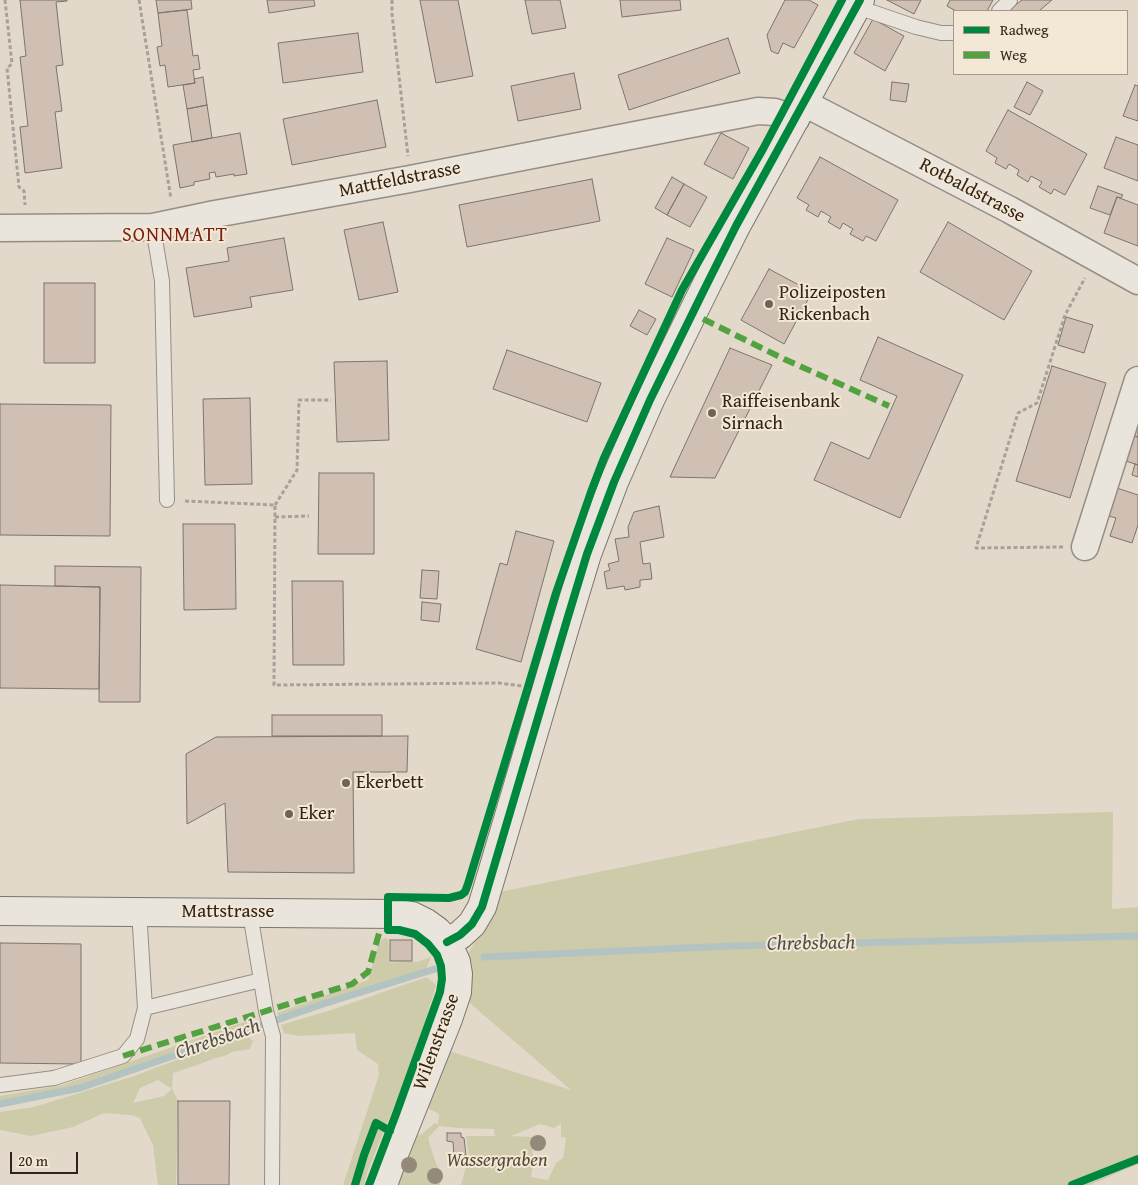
<!DOCTYPE html>
<style>
body{margin:0}
#map{position:relative;width:1138px;height:1185px;overflow:hidden;background:#e2d9ca;font-family:"Gentium Book Plus",serif}
canvas{display:block}
.legend{position:absolute;left:953px;top:10px;width:175px;height:65px;box-sizing:border-box;background:#f3e8d6;border:1px solid #a5998a;margin:0;padding:6px 9px;list-style:none;font-size:15px;color:#312319}
.legend li{display:flex;align-items:center;gap:10px;height:25px}
.legend b{width:25px;border:1px solid #a5998a}
.scale{position:absolute;left:10px;top:1152px;width:68px;height:22px;box-sizing:border-box;border:2px solid #312319;border-top:0;padding-left:6px;font-size:15px;line-height:18px;white-space:nowrap;color:#312319;-webkit-text-stroke:4px #f3e8d6;paint-order:stroke}
</style>
<div id="map">
<canvas width="1138" height="1185"></canvas>
<ul class="legend">
<li><b style="height:6px;background:#00873e"></b>Radweg</li>
<li><b style="height:6px;background:#52a240"></b>Weg</li>
</ul>
<div class="scale">20 m</div>
</div>
<script>
const ctx = document.querySelector('canvas').getContext('2d');
ctx.lineJoin = 'round';
function fillPath(path, color) { ctx.fillStyle = color; ctx.fill(path, 'evenodd'); }
const toPath = rows => new Path2D(rows.map(r => 'M' + r).join(''));
function stroke(path, color, width, dash) { ctx.strokeStyle = color; ctx.lineWidth = width; ctx.lineCap = dash ? 'butt' : 'round'; ctx.setLineDash(dash || []); ctx.stroke(path); }
function write(font, color, halo, rows, align = 'center') {
  ctx.font = font + ' "Gentium Book Plus",serif'; ctx.lineWidth = 4; ctx.setLineDash([]); ctx.textBaseline = 'middle'; ctx.strokeStyle = halo; ctx.fillStyle = color; for (const [text, x, y, turn = 0] of rows) {
    ctx.save(); ctx.translate(x, y); ctx.rotate((+turn || 0) * Math.PI / 180); ctx.textAlign = isNaN(turn) ? turn : align; if (halo) ctx.strokeText(text, 0, 0); ctx.fillText(text, 0, 0); ctx.restore();
  }
}
const green = toPath([
 [1113,812,1112,909,1138,907,1138,1164,1090,1185,461,1185,469,1156,466,1136,495,1136,494,1129,459,1128,439,1126,428,1138,435,1161,440,1172,440,1185,392,1185,410,1138,422,1134,435,1123,438,1125,439,1114,426,1107,449,1051,571,1090,457,992,458,974,500,892,859,819],
 [540,1124,554,1128,561,1124,561,1137,566,1138,563,1158,556,1163,548,1180,531,1177,533,1163,532,1137,511,1136],
 [384,938,388,939,390,963,412,961,417,962,431,957,426,970,280,1020,277,1013,368,980,379,943],
 [427,977,436,985,422,1031,407,1074,367,1173,364,1185,343,1185,379,1075,378,1064,357,1050,355,1033,300,1036,284,1033,281,1025,331,1010],
 [250,1020,248,1030,244,1032,166,1059,114,1075,42,1096,0,1104,0,1096,63,1085],
 [248,1035,251,1040,259,1042,253,1041,250,1049,232,1052,227,1055,213,1059,200,1064,173,1073,172,1088,178,1101,176,1185,158,1185,153,1145,140,1118,131,1115,104,1113,73,1127,31,1136,0,1130,0,1112,34,1107,134,1076,203,1050],
 [158,1080,172,1089,164,1096,133,1103,140,1088]
]);
const stream = toPath([
 [484,957,732,946,1138,936],
 [0,1104,80,1088,323,1004,435,969]
]);
const building = toPath([
 [20,0,67,0,67,1,56,2,63,65,56,66,62,111,55,112,62,168,25,173,20,127,28,126,20,57,26,56,20,0],
 [156,0,191,0,192,9,158,13,156,0],
 [267,0,314,0,315,6,269,13,267,0],
 [420,0,458,0,473,76,436,83,420,0],
 [525,0,560,0,566,28,532,34,525,0],
 [620,0,680,0,681,10,622,17,620,0],
 [785,0,809,0,818,5,794,48,783,43,778,54,771,51,767,35,785,0],
 [887,0,921,0,914,14,887,0],
 [950,0,993,0,987,11,956,11,947,6,950,0],
 [1022,0,1052,0,1039,11,1008,11,1022,0],
 [187,10,193,56,198,55,200,69,193,70,195,83,168,87,165,65,160,66,157,47,162,46,158,13,187,10],
 [873,19,904,36,885,71,854,53,873,19],
 [358,33,363,72,283,83,278,43,358,33],
 [728,38,740,73,629,110,618,75,728,38],
 [574,73,581,109,518,121,511,86,574,73],
 [203,77,207,105,187,109,183,85,195,83,194,79,203,77],
 [892,82,909,84,906,102,890,100,892,82],
 [1027,82,1043,91,1030,115,1014,107,1027,82],
 [1135,85,1138,86,1138,121,1123,116,1135,85],
 [377,100,386,147,292,165,283,119,377,100],
 [207,105,212,138,192,142,187,109,207,105],
 [1008,110,1087,154,1065,195,1054,189,1051,194,1039,187,1042,182,1031,176,1028,182,1017,175,1019,170,1009,164,1006,169,995,163,997,158,986,151,1008,110],
 [240,133,247,174,234,176,234,174,216,177,215,172,209,173,210,179,194,182,194,185,180,188,173,145,240,133],
 [721,133,749,148,733,179,704,164,721,133],
 [1116,137,1138,145,1138,181,1104,168,1116,137],
 [820,157,898,200,876,241,866,236,863,241,850,234,853,229,843,223,840,229,828,222,831,217,821,211,818,217,806,210,809,205,797,198,820,157],
 [672,177,684,184,667,215,655,208,672,177],
 [592,179,600,221,467,247,459,205,592,179],
 [684,184,707,197,690,227,667,215,684,184],
 [1098,186,1123,195,1121,198,1117,197,1110,215,1090,208,1098,186],
 [1117,197,1138,205,1138,246,1104,233,1117,197],
 [383,222,398,292,359,300,344,230,383,222],
 [948,222,1032,271,1004,320,920,272,948,222],
 [284,238,293,290,250,297,252,307,194,317,186,268,229,261,227,248,284,238],
 [667,238,694,250,672,297,645,284,667,238],
 [769,269,812,292,784,344,741,320,769,269],
 [44,283,95,283,95,363,44,363,44,283],
 [639,310,656,319,647,335,630,326,639,310],
 [1066,317,1093,325,1084,353,1058,345,1066,317],
 [878,337,963,375,900,518,814,480,831,442,869,459,897,396,860,380,878,337],
 [730,348,772,365,715,478,670,477,730,348],
 [507,350,601,383,587,422,493,389,507,350],
 [387,361,389,440,337,442,334,362,387,361],
 [1052,366,1106,383,1070,498,1016,481,1052,366],
 [250,398,252,484,205,485,203,399,250,398],
 [0,404,111,405,110,536,0,535,0,404],
 [1138,423,1138,437,1134,436,1138,423],
 [1134,436,1138,437,1138,465,1126,461,1134,436],
 [1135,464,1138,465,1138,477,1132,475,1135,464],
 [319,473,374,473,374,554,318,554,319,473],
 [1117,488,1138,495,1138,525,1132,543,1110,536,1116,518,1109,516,1117,488],
 [659,506,664,537,640,542,643,564,650,563,652,579,640,580,640,587,625,590,624,586,607,589,604,572,610,570,608,564,619,561,615,539,629,537,628,527,634,512,659,506],
 [183,524,235,524,236,609,184,610,183,524],
 [516,531,554,541,521,662,476,649,500,563,507,565,516,531],
 [55,566,141,567,140,702,99,702,100,587,55,586,55,566],
 [422,570,439,571,437,599,420,598,422,570],
 [292,581,343,581,344,665,293,665,292,581],
 [0,585,100,587,99,689,0,688,0,585],
 [422,602,441,604,439,622,421,620,422,602],
 [272,715,382,715,382,736,272,736,272,715],
 [408,736,407,772,353,772,354,873,228,872,225,803,187,824,186,754,216,737,408,736],
 [390,940,412,940,412,961,390,961,390,940],
 [0,943,81,944,81,1064,0,1063,0,943],
 [178,1101,230,1101,229,1185,178,1185,178,1101],
 [447,1133,461,1133,461,1137,464,1138,466,1155,454,1156,453,1142,447,1141,447,1133]
]);
const path = toPath([
 [5,0,12,64,7,68,19,187,24,191,25,205],
 [139,0,171,199],
 [392,0,392,14,408,156],
 [185,501,275,505,274,685,499,683,522,686],
 [275,505,297,470,299,400,331,400],
 [275,517,309,516],
 [1063,547,976,548,1018,413,1037,403,1065,315,1085,278]
]);
const lane = toPath([
 [857,6,869,11,916,27,941,33,954,33],
 [999,11,1010,0],
 [153,227,162,281,167,500],
 [250,913,266,1011,273,1036,272,1185],
 [145,1008,261,980],
 [0,1085,54,1078,123,1056,137,1039,145,1008,140,926,141,912]
]);
const street = toPath([
 [804,103,1010,210,1138,281],
 [0,228,153,227,215,214,410,179,758,111,775,112,796,119],
 [1085,547,1138,380]
]);
const secondary = toPath([
 [0,911,400,914,412,916,426,923,437,931,447,942,456,962,458,974,457,992,448,1019,394,1154,383,1185],
 [447,942,460,935,472,924,482,907,567,620,587,554,614,482,650,400,703,292,736,226,860,0]
]);
const quiet = toPath([
 [703,319,784,359,889,406],
 [123,1056,352,984,368,972,380,930]
]);
const cycleway = toPath([
 [447,942,460,935,472,924,482,907,567,620,587,554,614,482,650,400,703,292,736,226,860,0],
 [355,1185,364,1155,376,1123,390,1131],
 [369,1185,396,1114,440,992,442,979,441,966,437,955,428,944,415,934,399,930,388,930,388,897,449,898,461,895,465,892,468,884,528,687,556,593,591,492,604,458,682,290,763,149,842,0],
 [1072,1185,1138,1159]
]);
const trees = [
 [538,1143],
 [409,1165],
 [435,1176]
];
const markers = [
 [769,304,5,"#6f6357"],
 [712,413,5,"#6f6357"],
 [346,783,5,"#6f6357"],
 [289,814,5,"#6f6357"]
];
const streetNames = [
 ["Mattfeldstrasse",400,180,-11],
 ["Rotbaldstrasse",972,191,28],
 ["Mattstrasse",228,912],
 ["Wilenstrasse",437,1042,-70]
];
const poiNames = [
 ["Polizeiposten",779,293],
 ["Rickenbach",779,315],
 ["Raiffeisenbank",722,402],
 ["Sirnach",722,424],
 ["Ekerbett",356,783],
 ["Eker",299,814]
];
const parkNames = [
 ["Wassergraben",497,1161]
];
const neighbourhoodNames = [
 ["SONNMATT",175,236]
];
const waterNames = [
 ["Chrebsbach",811,944,-1],
 ["Chrebsbach",218,1040,-19]
];
fillPath(green, '#cdcbaa');
stroke(stream, '#b2c3c1', 7);
fillPath(building, '#d0bfb3');
stroke(building, '#7c756d', 1);
stroke(lane, '#968e85', 16);
stroke(street, '#968e85', 29);
stroke(secondary, '#7c756d', 30);
stroke(path, '#a6a29b', 3, [4, 2.5]);
stroke(lane, '#e9e4dc', 14);
stroke(street, '#e9e4dc', 26);
stroke(secondary, '#e9e4dc', 28);
stroke(quiet, '#52a240', 6, [12, 6]);
stroke(cycleway, '#00873e', 8);
ctx.fillStyle = '#948a79';
for (const [x, y] of trees) { ctx.beginPath(); ctx.arc(x, y, 8, 0, 2 * Math.PI); ctx.fill(); }
for (const [x, y, r, color] of markers) { const dot = new Path2D(); dot.arc(x, y, r, 0, 2 * Math.PI); ctx.fillStyle = color; ctx.fill(dot); stroke(dot, '#f3e8d6', 2); }
write('19px', '#312319', '#f3e8d6', streetNames);
write('19px', '#312319', '#f3e8d6', poiNames, 'left');
write('italic 19px', '#544a37', '#f3e8d6', parkNames);
ctx.letterSpacing = '1px';
write('20px', '#7a1f14', '#f3e8d6', neighbourhoodNames);
ctx.letterSpacing = '0px';
write('italic 20px', '#51504a', '#f3e8d6', waterNames);
</script>
